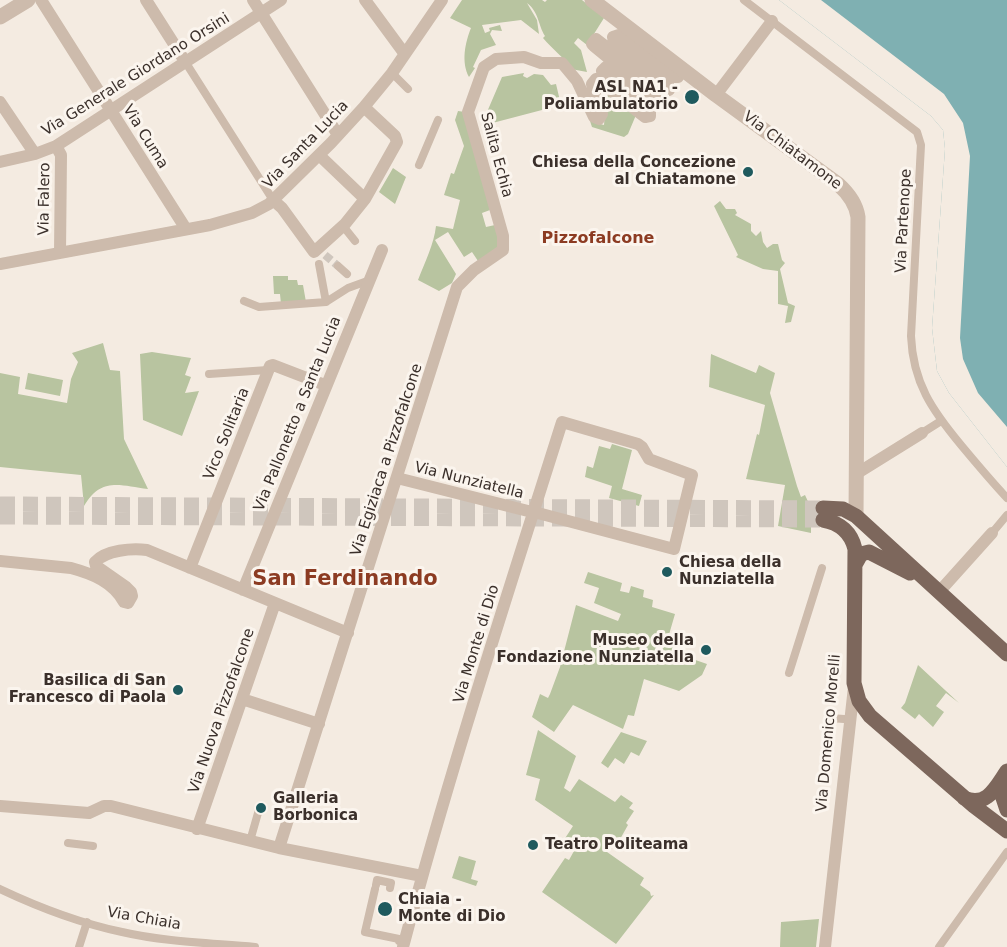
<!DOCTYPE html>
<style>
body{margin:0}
canvas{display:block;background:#f4ebe1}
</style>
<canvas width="1007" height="947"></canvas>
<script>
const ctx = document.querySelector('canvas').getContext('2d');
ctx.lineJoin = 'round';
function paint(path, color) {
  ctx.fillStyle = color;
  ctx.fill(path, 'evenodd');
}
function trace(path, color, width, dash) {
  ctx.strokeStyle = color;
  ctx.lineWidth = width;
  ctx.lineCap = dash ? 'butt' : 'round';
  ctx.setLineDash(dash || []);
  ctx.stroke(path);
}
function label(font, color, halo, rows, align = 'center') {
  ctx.font = font + ' "DejaVu Sans",sans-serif';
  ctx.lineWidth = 6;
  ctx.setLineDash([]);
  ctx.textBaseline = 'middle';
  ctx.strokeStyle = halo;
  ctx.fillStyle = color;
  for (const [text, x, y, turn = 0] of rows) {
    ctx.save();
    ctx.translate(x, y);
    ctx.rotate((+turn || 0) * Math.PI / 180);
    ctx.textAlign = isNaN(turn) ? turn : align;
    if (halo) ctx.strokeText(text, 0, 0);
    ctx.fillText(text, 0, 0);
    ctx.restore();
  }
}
const green = new Path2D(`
 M462,0H542L545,2L547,0H582L604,18L587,45L578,38L574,43L581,50L587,72L571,69C564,57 552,49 543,38L545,36C538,25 539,12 527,3L537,20L539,34L521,20L482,25L485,33L490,31L489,28L500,25L502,31L492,30L490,34L496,45L481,50L473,67L475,68L469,77C461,62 465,43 471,28L450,18Z
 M524,73L523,76L527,78L534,74L543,75L551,85L556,84L561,105L481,126L502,77Z
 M595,84L636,115L628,134L624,137L592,127L590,121L604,125L605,112Z
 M458,111L465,112L490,210L482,213L486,227L495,225L501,248L478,261L472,252L464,257L448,232L435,240L456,274L452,283L439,291L418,280C425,262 434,244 436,226L453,229L460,200L444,195L451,173L454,174L464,146L455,120Z
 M393,168L406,177L395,204L379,192Z
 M720,201L726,209H735L737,213L735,215L751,224V231L756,236L761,231L763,242L767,248L773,244H778L782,260L785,263L780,269L788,303L795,306L791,322L785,323L788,306L778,304V271L763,269L736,257L738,255L714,206Z
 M273,276H288V280H297L298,285H303L306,302L281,304L280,294H274Z
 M103,343L110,370L120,371L124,439L148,489C119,485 101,477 84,506L81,475L0,467V373L20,377L18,394L67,403L71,379L78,362L72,353Z
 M152,352L191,358L185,375L191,377L185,393L199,391L182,436L143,420L140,354Z
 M711,354L756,373L759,365L775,373L770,393L797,486L801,497L805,495L811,508V533L778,526L785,485L746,479L757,434L759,435L765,405L709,387Z
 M28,373L63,380L60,396L25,389Z
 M612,444L632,450L622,489L642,495L639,506L609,498L612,486L585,477L587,466L593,468L599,446L610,449Z
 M588,572L622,583L620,591L629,593L631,586L644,590L643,597L653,600L652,607L675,614L668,638L676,641L681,655L707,664L702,675L679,691L644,679L634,716L628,715L623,729L573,705L554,732L532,717L540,694L548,698L550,694L560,667L576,605L618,621L621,614L594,603L599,588L584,583Z
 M918,665L959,703L946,693L936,706L944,712L933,727L919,714L915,719L901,708L905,703Z
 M538,730L576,756L564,788L570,792L579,779L615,802L621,795L633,803L629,808L634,811L626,823L628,825L619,841L614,839L607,852L644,878L640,885L650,892L651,896L654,895L616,944L542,892L565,858L569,860L574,851L571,849L572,846L569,843L567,846L562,843L573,826L535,800L540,779L526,775Z
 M621,732L647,741L639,756L631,752L624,764L615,758L608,768L601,763Z
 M459,856L476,861L471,879L478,881L476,886L452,878Z
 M819,919L816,947H780L781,922Z`);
const water = new Path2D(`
 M779,0H1007V467L949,393L937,371L932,328L945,149L943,130L931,116Z`);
const pier = new Path2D(`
 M779,0H821L944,94L963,123L970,156L960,338L963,359L978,393L1007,427V467L949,393L937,371L932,328L945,149L943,130L931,116Z`);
const pedestrianTunnel = new Path2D(`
 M325,255L338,266`);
const primaryTunnel = new Path2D(`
 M0,504L823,508
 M0,517L823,520`);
const pedestrian = new Path2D(`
 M744,0L917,132L921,145L911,336C913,383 932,410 961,445C976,463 991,481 1007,498
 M186,63L273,200
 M392,73L408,89
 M419,165L438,120
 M343,226L355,241
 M319,264L326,302
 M338,266L347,274
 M244,301L259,307L326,302L348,288L370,280
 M209,374L268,370
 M922,433L941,421
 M992,533L1007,515
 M789,673L822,568
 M830,718L844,719
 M250,841L260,806
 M68,843L93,846
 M376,885L377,880L391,883L390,888
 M0,889C38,907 80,923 122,932C165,942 211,943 255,947
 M375,889L365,932L399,939V941
 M79,947L87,922
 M939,947L1007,852`);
const minor = new Path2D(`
 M41,0L186,229
 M146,0L186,63
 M253,0L338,135
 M365,0L404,53
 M716,95L772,21
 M0,102L35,154
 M56,146L61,155L60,253
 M319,155L365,199
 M0,162L35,154L56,146L281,0
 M273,200L282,208L314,252L345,224L365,199L397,142L395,136L364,107
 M0,264L210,225L252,213L269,204L331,143L364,107L392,73L442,0
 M856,474L922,433
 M397,478L528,511L534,512L674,549L692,475L649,459L642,447L638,444L562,422C507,596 450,770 403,947
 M0,561L71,568C93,574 113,582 124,602L128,603L132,596L131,592L126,587L96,566L95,562C106,550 132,548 147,550L348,633
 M190,568L270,366L273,365L325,385
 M243,590L382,250
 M939,592L992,533
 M242,699L319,724
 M0,806L89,813L104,806H111L279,848L422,876
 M197,829L275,603
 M279,848L457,287L474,270L503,250V236L468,112L484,67L496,59L524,57L541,63H562L577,81L594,117L599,119L602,114L592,84L596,79L645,117L650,116V111L603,73L602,71L606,67L654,104L660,103V100L594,46L592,44L596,39L663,91L669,90L668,84L614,42L613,37L619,35L673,77H678L682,70
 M825,947L854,687`);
const tertiary = new Path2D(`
 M592,0L716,95L838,184C848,193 856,203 858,217L856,516
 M0,17L28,0`);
const primary = new Path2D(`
 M823,508L843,509L856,516L1007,654
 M823,520C840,523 851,532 855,549L854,683L859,701L870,716L974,806L1007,831
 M856,563L861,554L869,552L910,573
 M1004,777L1002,795L1007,810
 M964,798C987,808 996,787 1007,771`);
const markers = [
 [692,97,8,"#1f5a5e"],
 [748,172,6,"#1f5a5e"],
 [667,572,6,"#1f5a5e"],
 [706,650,6,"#1f5a5e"],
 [178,690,6,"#1f5a5e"],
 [261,808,6,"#1f5a5e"],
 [533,845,6,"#1f5a5e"],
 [385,909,8,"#1f5a5e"]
];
const streetNames = [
 ["Via Generale Giordano Orsini",136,75,-32],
 ["Via Cuma",145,137,58],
 ["Via Santa Lucia",306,145,-46],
 ["Via Chiatamone",792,151,37],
 ["Salita Echia",496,155,75],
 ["Via Falero",45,199,-89],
 ["Via Partenope",904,221,-87],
 ["Via Pallonetto a Santa Lucia",298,414,-68],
 ["Vico Solitaria",227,434,-68],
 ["Via Egiziaca a Pizzofalcone",387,460,-72],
 ["Via Nunziatella",469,481,14],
 ["Via Monte di Dio",477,644,-73],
 ["Via Nuova Pizzofalcone",222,711,-71],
 ["Via Domenico Morelli",829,733,-85],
 ["Via Chiaia",144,919,10]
];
const poiNames = [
 ["ASL NA1 -",678,88],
 ["Poliambulatorio",678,105],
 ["Chiesa della Concezione",736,163],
 ["al Chiatamone",736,180],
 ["Chiesa della",679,563,"left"],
 ["Nunziatella",679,580,"left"],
 ["Museo della",694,641],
 ["Fondazione Nunziatella",694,658],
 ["Basilica di San",166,681],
 ["Francesco di Paola",166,698],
 ["Galleria",273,799,"left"],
 ["Borbonica",273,816,"left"],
 ["Teatro Politeama",545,845,"left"],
 ["Chiaia -",398,900,"left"],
 ["Monte di Dio",398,917,"left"]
];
const neighbourhoodNames = [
 ["Pizzofalcone",598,239]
];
const districtNames = [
 ["San Ferdinando",345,580]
];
paint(green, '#b8c4a0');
paint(water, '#7fb0b2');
paint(pier, '#f4ebe1');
trace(pedestrianTunnel, '#cfc6bd', 8, [8, 4]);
trace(primaryTunnel, '#cfc6bd', 15, [15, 8]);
trace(pedestrian, '#cdbbac', 8);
trace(minor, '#cdbbac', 12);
trace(tertiary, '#cdbbac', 15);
trace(primary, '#7d675c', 15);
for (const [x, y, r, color] of markers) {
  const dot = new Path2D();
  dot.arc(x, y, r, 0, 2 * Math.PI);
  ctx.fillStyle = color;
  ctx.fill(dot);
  trace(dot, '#fbf5ee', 2);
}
label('15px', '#3b302b', '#fbf5ee', streetNames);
label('bold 15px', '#3b302b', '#fbf5ee', poiNames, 'right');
label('bold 16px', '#8c3b22', '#fbf5ee', neighbourhoodNames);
label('bold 21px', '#8c3b22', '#fbf5ee', districtNames);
</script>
